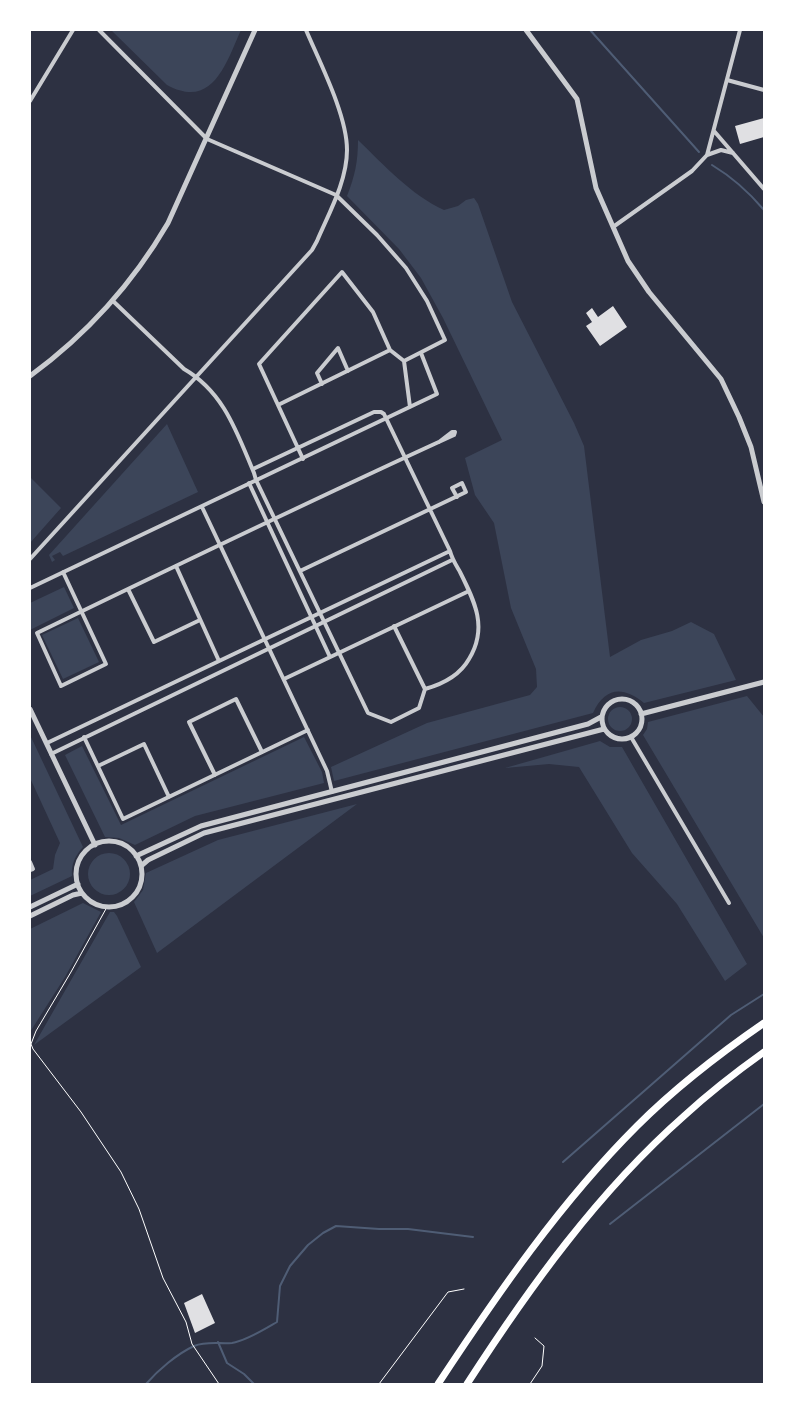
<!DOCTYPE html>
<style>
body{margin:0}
#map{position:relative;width:794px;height:1414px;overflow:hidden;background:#2d3142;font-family:"Alegreya Sans",sans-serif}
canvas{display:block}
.frame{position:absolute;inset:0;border:31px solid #fff;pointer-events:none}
</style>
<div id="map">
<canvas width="794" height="1414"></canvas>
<div class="frame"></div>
</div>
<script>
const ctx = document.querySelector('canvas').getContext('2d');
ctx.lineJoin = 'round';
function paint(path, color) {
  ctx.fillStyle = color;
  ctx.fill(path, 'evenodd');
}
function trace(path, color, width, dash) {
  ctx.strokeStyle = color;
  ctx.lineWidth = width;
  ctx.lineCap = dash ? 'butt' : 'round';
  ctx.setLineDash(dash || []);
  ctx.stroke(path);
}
const green = new Path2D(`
 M111,30H241C226,63 213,110 167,85Z
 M358,140C384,165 411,195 444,210L458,206L466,200L474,198L478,204L512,302L574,423L584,446L610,657L641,640L672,631L691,622L714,634L736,680L644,703C623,686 605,687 593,713L334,781L331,767L427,723L530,695L537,687L536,669L511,608L494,523L475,495L465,458L502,440L443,318L421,278L399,249L347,196C355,176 358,161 358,140Z
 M167,424L198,492L63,556L60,552L52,556L55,560L52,562L49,555Z
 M30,477L61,508L30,543Z
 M64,587L74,608L30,630V603Z
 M78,618L99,662L63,679L42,635Z
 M747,696L764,717V938L643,735L647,729L648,722Z
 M608 719a12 12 0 1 1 24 0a12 12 0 1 1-24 0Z
 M30,735L83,847C75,856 71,864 72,876L30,896V880L53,869L55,855L60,843L30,778Z
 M304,737L322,772L324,783L195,816L135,845L119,838L105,837L65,755L82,746L121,825Z
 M600,741L610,747H622L747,964L725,981L677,904L632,853L579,767L549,764L505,768Z
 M357,804L157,953L134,902L143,890L146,873L218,840Z
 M88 874a21 21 0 1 1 42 0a21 21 0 1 1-42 0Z
 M83,903L101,912L65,977L30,1032V929Z
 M110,912H114L117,916L141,967L34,1045Z`);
const stream = new Path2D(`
 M590,30L699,152
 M712,165C732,177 748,191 764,210
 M563,1162L731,1015L764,994
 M610,1224L764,1104
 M218,1342L227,1363L244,1374L254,1384
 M146,1384C158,1370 177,1354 194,1346C207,1341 219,1344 232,1343C246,1341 265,1329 277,1322L280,1286L290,1266L308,1245L323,1233L336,1226L379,1229H408L473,1237`);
const building = new Path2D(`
 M764,118V137L740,144L735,126Z
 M613,306L627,327L600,346L586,326L592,322L586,313L592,308L598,317Z
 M202,1294L215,1323L195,1333L184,1303Z`);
const path = new Path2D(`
 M107,907L71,972L36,1031L31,1044L33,1049L81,1112L121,1172L139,1209L163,1278L186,1322L192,1344L219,1384
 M379,1384L448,1292L464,1289
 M530,1384L542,1366L544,1346L535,1338`);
const minor = new Path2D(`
 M99,30L207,139L336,195L377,235L406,268L427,301L445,340L404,361L410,407
 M727,80L764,90
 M30,101L73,30
 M714,131L764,189
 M707,155L721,150L733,153
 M613,227L692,171L707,155L740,30
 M113,301L184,369C224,392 237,433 254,473L256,480L368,713L391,722L419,708L425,689
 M322,384L317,373L338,348L348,371
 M278,405L390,350
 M303,459L259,364L342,272L373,312L390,350L404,361
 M253,469L374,412H381L384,414L450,551C452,559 456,565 460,572C475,602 488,628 469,659C460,675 443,684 425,689
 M249,483L330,657
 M202,507L327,771L332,792
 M30,559L312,250L317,241C329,213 347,181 347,150C347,115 320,63 306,30
 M176,566L219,661
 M300,571L466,492L462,483L452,488L457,497
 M63,572L106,664L61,686L37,633C175,566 314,499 454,435L455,432H452L439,442
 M30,588L437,394L421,353
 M128,589L154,642L200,620
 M394,626L425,689
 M284,679L469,591
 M84,737L123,819L308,730
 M631,737L729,903
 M47,743L450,551
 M51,754L452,560
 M98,766L144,744L169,797
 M215,775L189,722L236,699L262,752
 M30,862L33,869L30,870`);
const tertiary = new Path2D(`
 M526,30L577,99L596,188L628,261L649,292L721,379L739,417L751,447L764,502
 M30,376C86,335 133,283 168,223L255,30
 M602 719a20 20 0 1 1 40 0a20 20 0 1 1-40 0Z
 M30,709L95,845
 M641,714L764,682
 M76 874a33 33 0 1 1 66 0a33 33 0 1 1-66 0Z
 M136,856L201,826L588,724L601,717
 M141,866L148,860L204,833L604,729
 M30,907L78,884
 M30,916L73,895L82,893`);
const motorway = new Path2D(`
 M438,1384C498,1293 560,1203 637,1126C676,1087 719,1054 764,1023
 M467,1384C529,1288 598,1192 684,1116C709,1093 736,1072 764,1052`);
paint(green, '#3c4559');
trace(stream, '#4f5d75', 2);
paint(building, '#e0e0e3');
trace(path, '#fff', 1);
trace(minor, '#caccd0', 4);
trace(tertiary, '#caccd0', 5);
trace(motorway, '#fff', 7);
</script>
